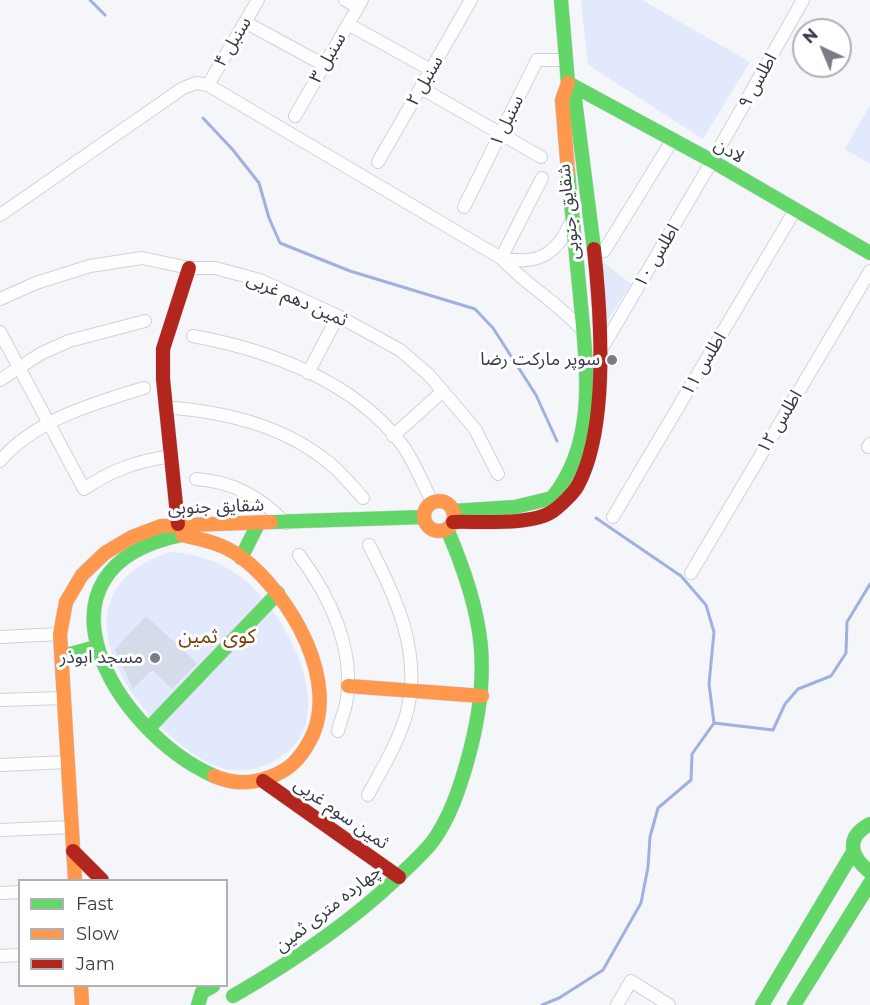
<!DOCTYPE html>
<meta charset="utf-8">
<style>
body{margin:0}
#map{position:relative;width:870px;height:1005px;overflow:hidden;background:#f5f6fa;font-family:Montserrat,sans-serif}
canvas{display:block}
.legend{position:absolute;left:18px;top:879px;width:210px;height:108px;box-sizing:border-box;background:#fff;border:2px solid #afb1b6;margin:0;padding:8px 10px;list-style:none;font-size:18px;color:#373c49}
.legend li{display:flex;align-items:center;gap:12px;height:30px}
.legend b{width:30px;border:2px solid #afb1b6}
.north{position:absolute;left:792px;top:18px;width:60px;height:60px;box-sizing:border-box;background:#fff;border:2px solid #afb1b6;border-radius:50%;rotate:316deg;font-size:16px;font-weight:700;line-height:24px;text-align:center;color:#373c49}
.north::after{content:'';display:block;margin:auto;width:21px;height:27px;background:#7a7d87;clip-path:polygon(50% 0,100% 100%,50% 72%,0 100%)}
</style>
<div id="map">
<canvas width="870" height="1005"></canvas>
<ul class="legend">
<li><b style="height:8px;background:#63d668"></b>Fast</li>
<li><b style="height:8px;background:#ff974d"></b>Slow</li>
<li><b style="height:8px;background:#b3261e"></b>Jam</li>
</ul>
<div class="north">N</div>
</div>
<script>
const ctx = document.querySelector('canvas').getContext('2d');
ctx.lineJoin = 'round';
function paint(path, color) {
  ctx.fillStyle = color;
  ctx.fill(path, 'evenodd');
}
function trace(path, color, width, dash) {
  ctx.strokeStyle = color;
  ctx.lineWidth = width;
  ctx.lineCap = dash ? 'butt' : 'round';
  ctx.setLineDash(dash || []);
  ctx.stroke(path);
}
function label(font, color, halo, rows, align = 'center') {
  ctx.font = font + ' Montserrat,"Noto Sans Arabic",sans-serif';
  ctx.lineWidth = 6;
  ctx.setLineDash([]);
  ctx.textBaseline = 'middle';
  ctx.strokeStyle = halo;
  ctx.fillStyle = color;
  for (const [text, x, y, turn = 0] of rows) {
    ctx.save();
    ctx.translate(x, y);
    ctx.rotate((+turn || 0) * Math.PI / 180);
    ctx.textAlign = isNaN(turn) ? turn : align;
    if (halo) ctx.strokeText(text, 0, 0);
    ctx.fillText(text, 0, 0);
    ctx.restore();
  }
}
const green = new Path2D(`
 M581,0H642L750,62L703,139L588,65Z
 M870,105V164L845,149Z
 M599,259L631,284L605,324Z
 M170,552C199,554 222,562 245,580C286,614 343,717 281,757C264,768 245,773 225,769C207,765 188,751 174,739C111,686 63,587 170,552Z`);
const stream = new Path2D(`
 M90,0L105,15
 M203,118L233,150L259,183L269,218L280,243L350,271L475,309L493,328L536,395L557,441
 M596,518L681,576L706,605L714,632L709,684L714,723
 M542,1005L559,998L603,970L641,903L648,867L650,837L658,808L691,780L692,754L714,723L773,730L785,704L798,689L831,676L846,653L847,622L870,584`);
const building = new Path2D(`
 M146,616L197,663L172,689L152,670L133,689L115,649Z`);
const street = new Path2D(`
 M345,0L358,7
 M245,22L324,65
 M348,24L431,70
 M208,85L258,0
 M421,88L541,157
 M295,116L362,0
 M378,162L471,0
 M464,207L537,60H566
 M0,215L183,88L196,83L208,85L501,258C527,286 559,303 584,332
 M604,251L673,139
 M501,258C538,266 558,254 572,219
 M501,258L542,178
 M0,299L36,283L90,266L142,258L189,268H215L260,280L338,316L400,350L429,375L475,429L498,474
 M0,332L84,489C111,470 138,461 171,456
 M193,336C269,350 355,381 403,446C415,463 423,485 433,503
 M601,350L712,161L803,0
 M308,373L338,316
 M0,380L42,353L69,341L145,321
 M165,407C224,412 281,424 328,462C341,472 352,486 363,498
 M393,436L443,391
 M868,447L870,444
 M0,461C35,420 94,403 144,388
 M196,479C233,482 260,496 285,523
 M613,517L795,210
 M299,555C330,596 356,651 346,704C344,713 340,722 338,731
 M691,573L870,271
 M0,637L60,634
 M0,700L64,698
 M0,765L68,762
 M368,795C382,769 399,741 407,712C422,652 396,597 369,545
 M0,830L72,827
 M0,893L20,892
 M0,956L20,955
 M617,1005L631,981L669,1005`);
const fast = new Path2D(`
 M561,0L568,83L575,100L594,249
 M568,83L712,161L870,253
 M453,511L515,507L552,498C599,440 586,363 580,295C576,254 572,213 568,172
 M271,522L424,517
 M182,535C19,568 113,731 214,776
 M241,558L258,524
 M62,662L70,654L96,647
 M148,729L278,593
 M870,824C844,838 851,857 870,872
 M233,996C292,962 349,924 398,877C410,865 423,854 433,841C450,817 459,790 467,762C493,671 484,615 447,529
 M198,1005L202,992L213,986
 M762,1005L853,852
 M794,1005L870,883`);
const slow = new Path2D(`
 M568,83L562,100L568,172
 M424 516a15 15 0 1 1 30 0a15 15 0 1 1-30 0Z
 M182,535C204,540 222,543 241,557C290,594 344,685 308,744C299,759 291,768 275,775C255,784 235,785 214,776
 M348,686L482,696
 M75,880L60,634L66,602L82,575L105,553L132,537L161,526L271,522
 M81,986L82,1005`);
const jam = new Path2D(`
 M453,522C478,521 532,526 553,511C560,506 574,493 578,485C609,427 601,314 594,249
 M178,524L163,379V349L189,268
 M263,781L399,877
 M73,851L102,880`);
const markers = [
 [612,360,6,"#7a7d87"],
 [155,658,6,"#7a7d87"]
];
const streetNames = [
 ["سنبل ۴",233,42,-59],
 ["سنبل ۳",328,58,-60],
 ["سنبل ۲",425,81,-60],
 ["اطلس ۹",758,81,-61],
 ["سنبل ۱",507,121,-64],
 ["لادن",729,151,30],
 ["شقایق جنوبی",569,212,-96],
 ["اطلس ۱۰",657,256,-59],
 ["ثمین دهم غربی",297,300,24],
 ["اطلس ۱۱",704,364,-59],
 ["اطلس ۱۲",780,422,-59],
 ["شقایق جنوبی",216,507,-2],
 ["ثمین سوم غربی",341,814,35],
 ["چهارده متری ثمین",328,909,-38]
];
const poiNames = [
 ["سوپر مارکت رضا",600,360],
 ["مسجد ابوذر",143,658]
];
const neighbourhoodNames = [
 ["کوی ثمین",217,637]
];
paint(green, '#e2e9fc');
trace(stream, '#a0b1df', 3);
paint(building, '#d6dbea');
trace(street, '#d0d2db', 14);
trace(fast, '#d0d2db', 15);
trace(slow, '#d0d2db', 15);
trace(jam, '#d0d2db', 15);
trace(street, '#fefefe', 12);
trace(fast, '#63d668', 14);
trace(slow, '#ff974d', 14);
trace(jam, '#b3261e', 14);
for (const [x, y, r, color] of markers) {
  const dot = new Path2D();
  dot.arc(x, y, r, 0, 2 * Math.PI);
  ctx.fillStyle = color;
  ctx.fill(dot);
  trace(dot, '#fff', 2);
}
label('18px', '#373c49', '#fff', streetNames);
label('18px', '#373c49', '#fff', poiNames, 'right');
label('20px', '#794107', '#fff', neighbourhoodNames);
</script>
